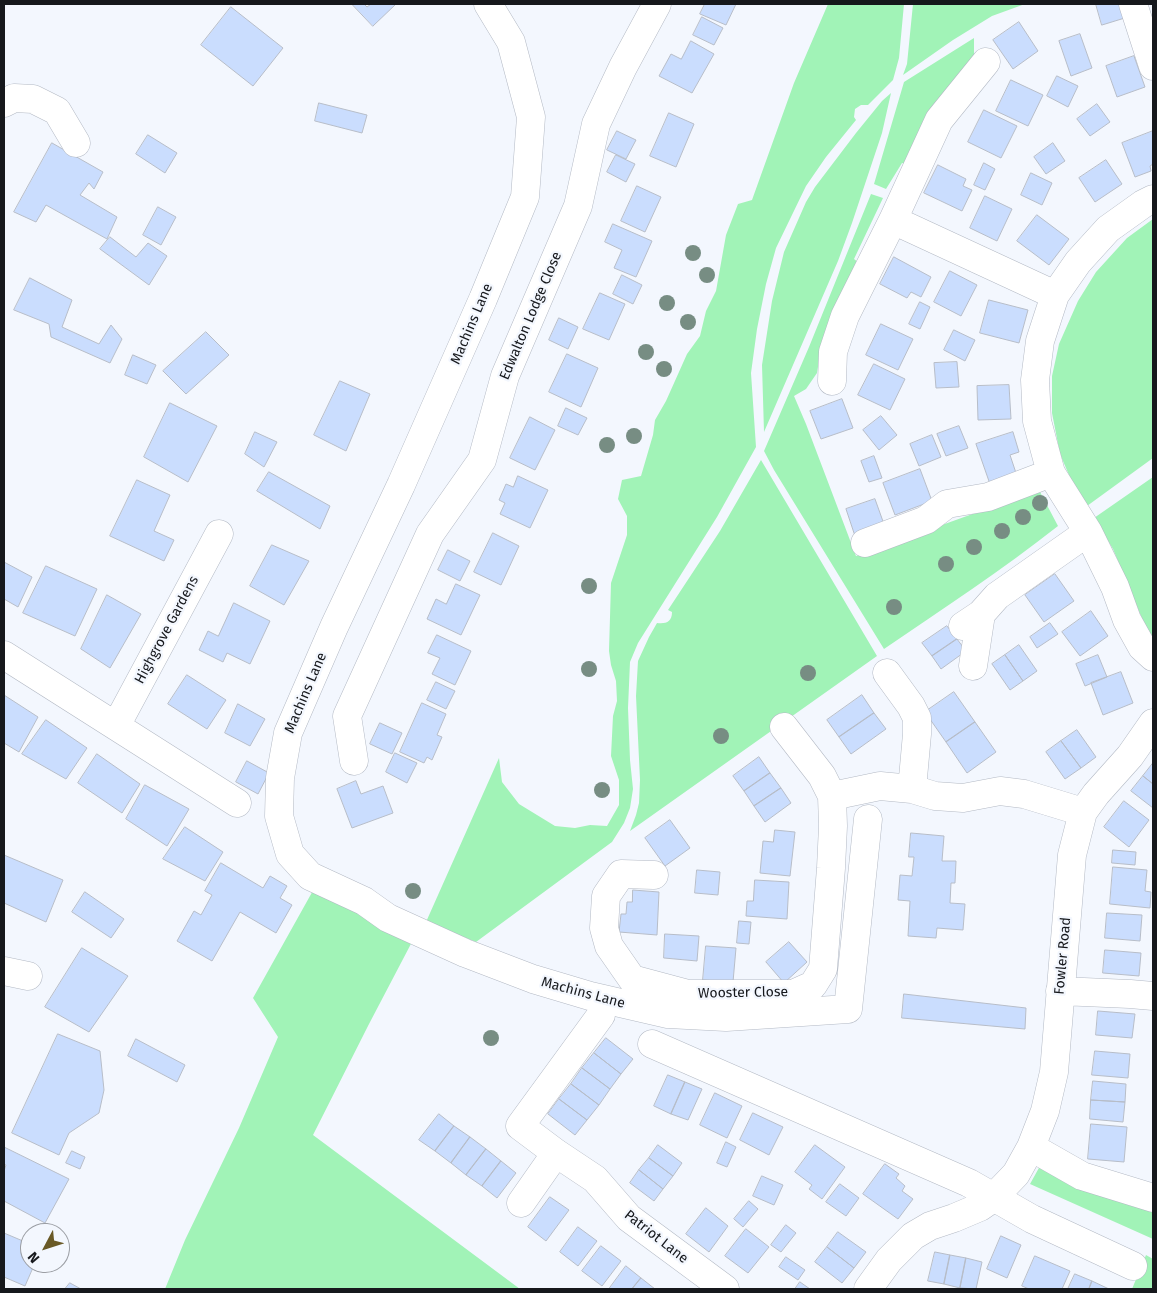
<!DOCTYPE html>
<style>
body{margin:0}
#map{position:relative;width:1157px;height:1293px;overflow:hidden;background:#f3f7fe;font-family:"Fira Sans",sans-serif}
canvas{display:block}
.frame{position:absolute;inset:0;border:5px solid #16181c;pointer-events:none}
.north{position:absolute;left:20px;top:1223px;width:50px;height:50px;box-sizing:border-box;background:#f3f7fe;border:1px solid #9b9ea4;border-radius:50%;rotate:230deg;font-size:14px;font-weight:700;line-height:20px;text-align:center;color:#16181c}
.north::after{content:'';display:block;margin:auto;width:18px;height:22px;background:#695926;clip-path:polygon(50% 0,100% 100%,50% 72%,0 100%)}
</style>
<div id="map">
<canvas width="1157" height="1293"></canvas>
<div class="frame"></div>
<div class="north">N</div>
</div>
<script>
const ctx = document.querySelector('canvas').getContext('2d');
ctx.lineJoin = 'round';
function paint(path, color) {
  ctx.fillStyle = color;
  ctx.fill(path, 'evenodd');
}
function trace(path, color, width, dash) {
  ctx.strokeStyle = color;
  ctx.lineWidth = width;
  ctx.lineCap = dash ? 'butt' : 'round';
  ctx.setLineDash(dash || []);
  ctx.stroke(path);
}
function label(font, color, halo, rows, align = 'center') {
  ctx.font = font + ' "Fira Sans",sans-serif';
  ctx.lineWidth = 4.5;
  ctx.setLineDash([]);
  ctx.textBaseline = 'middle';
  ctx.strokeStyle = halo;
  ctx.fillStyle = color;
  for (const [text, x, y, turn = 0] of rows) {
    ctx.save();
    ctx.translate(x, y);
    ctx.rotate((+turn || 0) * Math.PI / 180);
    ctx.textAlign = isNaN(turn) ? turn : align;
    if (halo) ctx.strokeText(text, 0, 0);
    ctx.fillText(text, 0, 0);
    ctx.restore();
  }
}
const green = new Path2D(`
 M828,4H904L899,58L893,80L868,105H861L855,109L854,117L856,120L826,157L806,186L776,248L766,284L757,329L751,373L756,447L717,517L638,643L630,662L628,708L630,760L633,789L630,808L624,823L612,842L476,942L426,922L499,758L502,782L519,804L555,826L575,828L590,825L607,826L619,805V780L611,756L613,716L617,701L616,681L611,665L609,651L611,583L627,535V516L618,499L622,480L641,476L653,435L655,420L666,401L687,354L700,336L706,311L716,291L726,235L738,204L752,200L794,83Z
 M913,4H997L1002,5L1025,4L992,16L953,40L903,75L907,64Z
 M974,38V61L907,165L902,163L886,189L874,184L904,82Z
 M891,93L882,133L852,223L838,261L764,432L762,365L772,301L784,252L806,202L815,187L856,133L882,101Z
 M871,194L883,198L854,259L859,263L833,315L822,342L817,373L806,389L794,396L806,424L856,556L1039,490L1058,526C1002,570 943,609 884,649L774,470L764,451L809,347Z
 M1153,219V458L1087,506L1075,489L1060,454L1052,413V376L1059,344L1078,301L1096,272L1127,238Z
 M761,460L877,656L630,831L636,815L639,803L640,780L636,696L638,661L649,637L657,623C666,624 672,622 672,612L668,610L720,531Z
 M1153,477V637L1146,628L1113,549L1094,518Z
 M315,887L413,940L369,1024L313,1135L520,1289H165L185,1240L239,1128L278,1037L253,998Z
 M1040,1166L1153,1207V1239L1030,1184Z
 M1146,1255L1153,1259V1286L1152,1289H1132Z`);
const building = new Path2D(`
 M352,4H364L367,7L371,4H396L373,26Z
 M705,4H736L726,25L700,14Z
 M1096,4H1124L1128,17L1102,25Z
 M231,7L283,48L253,86L201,45Z
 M702,17L723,28L714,45L693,35Z
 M1019,22L1038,51L1013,69L993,40Z
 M1080,34L1092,68L1071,76L1059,41Z
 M691,41L714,54L692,93L659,76L671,54L681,59Z
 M1134,56L1145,87L1117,97L1106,66Z
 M1057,76L1078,86L1068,107L1047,96Z
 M1011,80L1043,95L1028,126L996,111Z
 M319,103L367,115L362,133L315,121Z
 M1097,104L1110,122L1090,136L1077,119Z
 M984,110L1017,126L1001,158L968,142Z
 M669,113L694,124L676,167L650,156Z
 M617,131L636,140L626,159L607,150Z
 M1153,131V164L1150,166L1151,171L1135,177L1122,143Z
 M148,135L177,153L165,173L136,154Z
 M52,143L103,172L94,189L89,183L80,195L117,217L107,239L46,205L36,222L14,212Z
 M1053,143L1065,161L1046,174L1034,157Z
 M616,155L635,164L626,182L607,172Z
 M1106,160L1122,184L1095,202L1079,178Z
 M984,163L995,169L985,190L974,185Z
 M938,165L966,179L963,186L972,190L962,211L924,193Z
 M1031,173L1052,183L1042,205L1021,195Z
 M637,186L661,197L645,232L621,221Z
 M985,196L1012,209L997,241L970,228Z
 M158,207L176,217L161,245L143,235Z
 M1037,215L1069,239L1049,265L1017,241Z
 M613,224L652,241L636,277L614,268L622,250L605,242Z
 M110,237L136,257L148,243L167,256L149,285L100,249Z
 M894,257L931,277L921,297L911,292L907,298L880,284Z
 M950,271L977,285L961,316L934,302Z
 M622,275L642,285L633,304L613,294Z
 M30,278L72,300L62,327L99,344L111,325L122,339L110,363L51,337L49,324L14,310Z
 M600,293L625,304L609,340L583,329Z
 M989,300L1028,310L1019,343L980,333Z
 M920,302L930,307L920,329L909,324Z
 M559,318L578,327L568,349L549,340Z
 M881,324L913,339L898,370L866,355Z
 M954,330L975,340L965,361L944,350Z
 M206,332L229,355L186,394L163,371Z
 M567,354L598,368L581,407L549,392Z
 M133,355L156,365L147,384L125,375Z
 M957,362L959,387L936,388L934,363Z
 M874,364L905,379L890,410L858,395Z
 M340,381L370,394L346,451L314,435Z
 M1009,385L1011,419L978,420L977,386Z
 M842,399L853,428L821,439L810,411Z
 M170,403L217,426L188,482L144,457Z
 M566,408L587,418L578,435L558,426Z
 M881,416L897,435L879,450L863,430Z
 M530,417L555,430L535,470L510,458Z
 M959,426L968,448L946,456L937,434Z
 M255,432L277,442L264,467L245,454Z
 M1013,432L1019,452L1010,455L1018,479L991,487L976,444Z
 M932,435L941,457L919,466L910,444Z
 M874,456L882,478L869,482L861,461Z
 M920,469L932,501L895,515L883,483Z
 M269,472L330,506L320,529L257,491Z
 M518,476L548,490L530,528L500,514L505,503L499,500L506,484L513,487Z
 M137,480L170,495L154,531L174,540L164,561L110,536Z
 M875,499L885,527L855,536L846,509Z
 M493,533L519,546L501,585L474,572Z
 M272,545L309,561L284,605L250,586Z
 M448,550L470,561L460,581L438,570Z
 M4,562L32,577L18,607L4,599Z
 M46,566L97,589L75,636L23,613Z
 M1055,574L1074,601L1044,622L1025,595Z
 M456,584L480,595L461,635L427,619L436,599L446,604Z
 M107,595L141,614L110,668L81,649Z
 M234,603L270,621L250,664L227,653L223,662L199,650L208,631L218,636Z
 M1091,611L1108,636L1080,656L1062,632Z
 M1050,623L1058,634L1037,648L1030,637Z
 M947,626L957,639L932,656L922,643Z
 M437,635L471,651L455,685L432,674L440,658L428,653Z
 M957,639L966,651L941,669L932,656Z
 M1019,645L1037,671L1023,681L1005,655Z
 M1005,655L1023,681L1010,690L992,664Z
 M1098,655L1107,677L1085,686L1076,664Z
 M1121,672L1133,703L1103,715L1091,683Z
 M187,675L226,700L207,729L168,704Z
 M436,682L455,691L446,709L427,700Z
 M954,692L975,722L946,742L925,712Z
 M4,695L38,717L19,752L4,743Z
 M862,695L874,713L839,737L827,720Z
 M422,703L446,714L437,735L442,737L432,760L427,757L424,763L400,752Z
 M238,704L265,719L250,746L225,733Z
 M874,713L886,729L851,754L839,737Z
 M46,720L87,748L66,779L22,754Z
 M975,722L996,752L967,773L946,742Z
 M380,723L402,733L392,754L370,744Z
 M1077,730L1096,757L1081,768L1061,741Z
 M1061,741L1081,768L1065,779L1046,752Z
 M395,753L417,763L407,783L386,772Z
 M97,754L140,784L122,813L78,783Z
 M759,757L770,773L744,791L733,776Z
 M247,761L269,773L258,794L236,782Z
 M1153,763V784L1143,776Z
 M770,773L781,788L754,806L744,791Z
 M1143,776L1153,784V808L1131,791Z
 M356,781L361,794L383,786L393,813L352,828L337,789Z
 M145,785L189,809L167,846L126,819Z
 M781,788L791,803L765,822L754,806Z
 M1124,801L1149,820L1129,847L1104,827Z
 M670,820L690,848L665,866L645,838Z
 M185,827L223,852L205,881L163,859Z
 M775,830L795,832L790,876L760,873L763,841L773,842Z
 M911,833L944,836L942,861H956L955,883H951L950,903L965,904L963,930L937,928L936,938L908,936L910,901L898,900L900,875L912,876L914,857H909Z
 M1113,850L1136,852L1135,865L1112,863Z
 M4,855L63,880L46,922L4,903Z
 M221,863L263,888L270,876L287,886L280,898L292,905L276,933L240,912L212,961L177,941L194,911L201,915L212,895L205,891Z
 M1113,867L1147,870L1145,891L1151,892L1150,908L1110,904Z
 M697,870L720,872L718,895L695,893Z
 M755,880L789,882L787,919L746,916L747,901H753Z
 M633,890L659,892L657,935L619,932L621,914H626L627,902H632Z
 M85,892L124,919L111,938L72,912Z
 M1107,913L1142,915L1140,941L1105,938Z
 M739,921L751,922L749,944L737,943Z
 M665,934L699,936L697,961L664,958Z
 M789,942L807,962L784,983L766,962Z
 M706,946L736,948L733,982L703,980Z
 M82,948L128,976L89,1032L45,1007Z
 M1105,950L1141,953L1139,976L1103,973Z
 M904,994L1026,1008L1025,1029L902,1018Z
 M1098,1011L1135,1014L1132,1038L1096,1035Z
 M58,1034L100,1051L104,1090L99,1113L69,1133L59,1155L12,1133Z
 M606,1038L633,1059L621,1074L594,1053Z
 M136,1039L185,1065L177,1082L128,1056Z
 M1095,1051L1130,1054L1128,1078L1092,1075Z
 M594,1053L621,1074L610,1089L582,1068Z
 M582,1068L610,1089L599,1105L571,1084Z
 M668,1075L685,1082L671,1114L654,1106Z
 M1093,1081L1126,1084L1125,1102L1091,1100Z
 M685,1082L702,1089L688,1120L671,1114Z
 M571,1084L599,1105L587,1120L559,1099Z
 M715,1093L742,1106L727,1138L700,1125Z
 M559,1099L587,1120L575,1135L548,1114Z
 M1091,1100L1125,1102L1123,1122L1090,1119Z
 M753,1113L783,1127L769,1155L740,1140Z
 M439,1114L454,1126L435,1151L419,1140Z
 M1091,1124L1127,1127L1124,1162L1088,1159Z
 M454,1126L470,1137L451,1163L435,1151Z
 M470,1137L486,1149L466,1175L451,1163Z
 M726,1142L736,1147L727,1167L717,1163Z
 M658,1145L682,1163L673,1176L649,1158Z
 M815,1145L845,1167L822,1199L809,1189L812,1185L795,1172Z
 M4,1147L69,1179L45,1223L4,1201V1171L6,1165L4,1164Z
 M486,1149L501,1161L482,1186L466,1175Z
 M72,1151L85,1157L80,1169L66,1163Z
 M649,1158L673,1176L663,1189L639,1170Z
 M501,1161L516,1173L497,1198L482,1186Z
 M885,1164L899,1174L896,1178L905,1186L902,1191L913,1199L898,1219L863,1194Z
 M639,1170L663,1189L654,1201L630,1183Z
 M762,1176L783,1185L774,1205L753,1196Z
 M840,1184L859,1198L846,1216L826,1202Z
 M550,1197L569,1210L546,1241L528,1227Z
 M749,1201L758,1209L743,1227L734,1219Z
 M706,1208L728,1226L709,1252L686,1234Z
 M786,1225L796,1233L781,1252L771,1245Z
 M578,1227L597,1241L578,1266L560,1252Z
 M746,1229L769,1247L748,1273L725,1256Z
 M838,1232L866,1252L854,1268L827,1247Z
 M4,1233L30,1244V1263H35L25,1286L4,1277Z
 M1001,1236L1021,1245L1007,1278L987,1269Z
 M601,1246L621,1261L602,1286L582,1271Z
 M827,1247L854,1268L842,1283L815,1262Z
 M935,1252L950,1255L944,1284L928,1281Z
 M950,1255L966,1258L960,1288L944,1284Z
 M1035,1256L1070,1271L1062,1289H1029L1022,1286Z
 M786,1257L805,1270L798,1280L779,1267Z
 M966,1258L982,1262L976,1289L960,1288Z
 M626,1266L641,1278L632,1289H609Z
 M1075,1274L1092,1281L1089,1289H1068Z
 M641,1278L655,1289H632Z
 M1092,1281L1109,1289H1089Z
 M800,1282L810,1289H795Z
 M70,1283L81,1289H65Z`);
const minor = new Path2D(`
 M488,4L511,42L531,117L525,197L483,299L401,485L334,627L288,733L280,778L279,816L290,854L310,876L364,901L388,918L465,953L533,979L590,996L668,1014L726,1017L848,1009L868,819
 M1133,4L1153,66
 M4,103L14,98L33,99L57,111L76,143
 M1153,199L1143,204L1108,229L1078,262L1055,295L1040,341L1035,380L1037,421L1051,473L1088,532L1115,587L1127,620L1142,647L1153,657
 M893,220L1055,295
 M832,381L833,352L845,316L893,220L939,120L986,62
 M865,543L926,520L947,504L988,497L1051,473
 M963,626L981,614L997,596L1088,532
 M4,655L237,803
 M973,666L981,614
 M887,673L911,706L917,718V734L912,789
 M116,726L219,534
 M784,727L822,776L832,796
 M354,761L347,716L430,534L482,460L505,376L578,206L596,124L623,67L657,4
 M654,875L621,874L606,896L604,928L609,946L632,979L688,994H793L813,985L823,969L831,868L833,826L832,796L880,786L912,789L935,796L963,798L1000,791L1024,794L1083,812
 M4,971L28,976
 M1060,991L1130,994L1153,996
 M601,1015L520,1126L556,1153L595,1179L629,1218L725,1289
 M652,1044L969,1183L1032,1219L1133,1266
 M1031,1147L1082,1176L1153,1198
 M521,1203L556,1153
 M868,1289L889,1260L913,1236L930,1226L954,1218L980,1207L993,1198L1016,1174L1031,1147L1045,1111L1054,1072L1072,855L1083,812L1096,794L1130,756L1153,723`);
const trees = [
 [693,253],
 [707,275],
 [667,303],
 [688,322],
 [646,352],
 [664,369],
 [634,436],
 [607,445],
 [1040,503],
 [1023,517],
 [1002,531],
 [974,547],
 [946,564],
 [589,586],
 [894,607],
 [589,669],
 [808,673],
 [721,736],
 [602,790],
 [413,891],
 [491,1038]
];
const streetNames = [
 ["Edwalton Lodge Close",531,316,-67],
 ["Machins Lane",472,324,-67],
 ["Highgrove Gardens",167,630,-62],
 ["Machins Lane",306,693,-67],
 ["Fowler Road",1063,956,-85],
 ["Machins Lane",583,993,15],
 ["Wooster Close",743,993,-1],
 ["Patriot Lane",656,1237,38]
];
paint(green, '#a1f3b7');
paint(building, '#caddfe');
trace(building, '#b7bdc8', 1);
trace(minor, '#b3b9c4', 29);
trace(minor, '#fff', 28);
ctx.fillStyle = '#778d83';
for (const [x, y] of trees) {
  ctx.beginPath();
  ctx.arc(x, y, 8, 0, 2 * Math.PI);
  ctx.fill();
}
label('14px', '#16181c', '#f3f7fe', streetNames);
</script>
